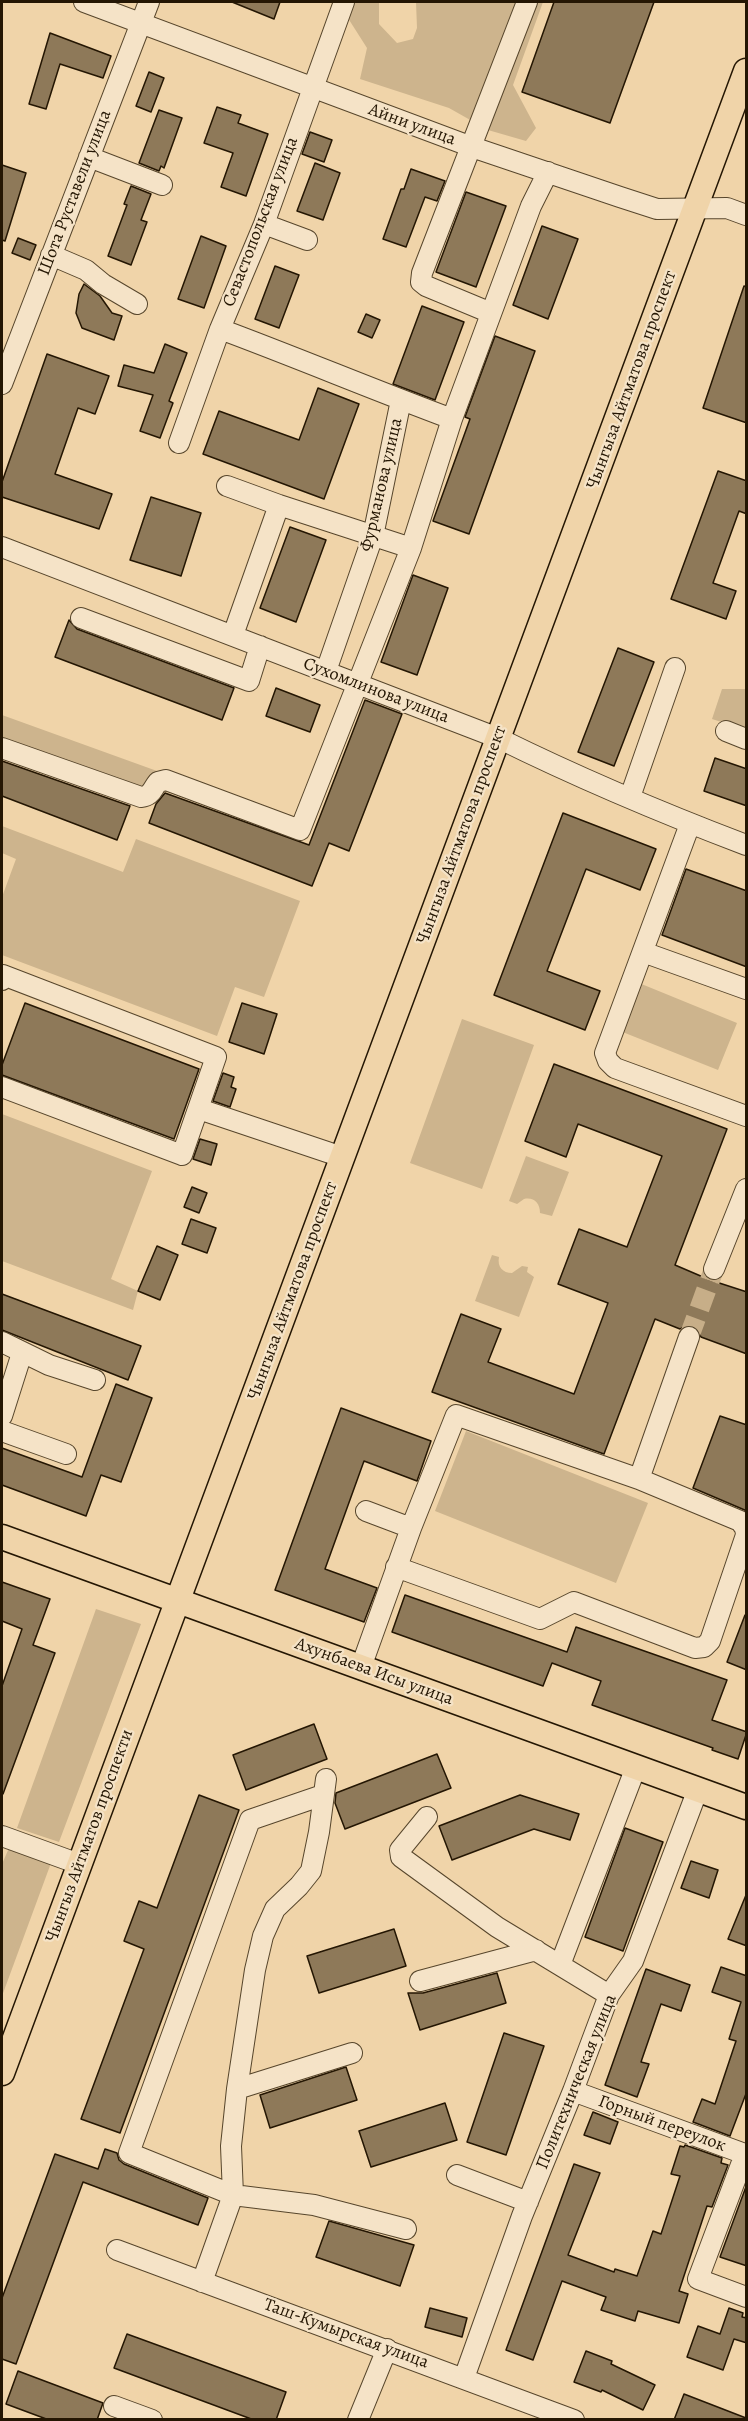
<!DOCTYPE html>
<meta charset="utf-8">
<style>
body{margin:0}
#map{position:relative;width:748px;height:2421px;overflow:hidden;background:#f0d4a9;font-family:Alegreya,serif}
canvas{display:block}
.frame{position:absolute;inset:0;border:3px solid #241603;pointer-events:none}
</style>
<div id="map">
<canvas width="748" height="2421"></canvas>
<div class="frame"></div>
</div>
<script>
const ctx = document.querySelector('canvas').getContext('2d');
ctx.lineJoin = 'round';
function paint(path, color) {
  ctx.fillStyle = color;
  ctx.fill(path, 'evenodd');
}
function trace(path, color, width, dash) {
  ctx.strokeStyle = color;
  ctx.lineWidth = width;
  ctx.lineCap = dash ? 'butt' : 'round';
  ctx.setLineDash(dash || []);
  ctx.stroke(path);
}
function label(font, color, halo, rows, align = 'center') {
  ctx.font = font + ' Alegreya,serif';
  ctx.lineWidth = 4.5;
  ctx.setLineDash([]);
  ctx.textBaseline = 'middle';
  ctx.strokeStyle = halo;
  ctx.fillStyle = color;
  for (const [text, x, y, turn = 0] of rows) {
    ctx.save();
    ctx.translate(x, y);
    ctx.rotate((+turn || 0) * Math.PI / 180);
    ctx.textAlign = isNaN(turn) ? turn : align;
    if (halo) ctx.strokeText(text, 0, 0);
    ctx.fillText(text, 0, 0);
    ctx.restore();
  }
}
const green = new Path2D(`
 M356,2H379V24L397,43L413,39L417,28L416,2H543L513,85L536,128L526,141L488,130L449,108L360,79L367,48L346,15Z
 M722,689H746V730L712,719Z
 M2,715L157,771L149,792L2,744Z
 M2,826L123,872L136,839L300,901L264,997L235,987L217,1036L2,955V897L16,859L2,853Z
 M639,983L737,1023L718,1070L620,1031Z
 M462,1019L534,1045L482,1189L410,1163Z
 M2,1114L152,1171L111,1279L138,1291L133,1310L2,1261Z
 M526,1156L569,1172L552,1216L540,1213C540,1203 534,1197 524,1199L517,1204L509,1201Z
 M492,1255L499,1257C497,1267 503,1273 512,1273L522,1266L528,1267L527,1272L534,1277L519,1317L475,1301Z
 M466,1431L648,1503L616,1583L435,1511Z
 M96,1609L141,1624L59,1842L17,1828Z
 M9,1848L51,1863L2,1996V1864Z`);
const building = new Path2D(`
 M232,2H280L274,19Z
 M554,2H654L610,123L522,92Z
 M50,33L111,56L103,78L60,64L46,109L29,104Z
 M149,72L164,78L151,112L136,106Z
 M217,107L241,115L238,123L268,134L246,196L221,187L233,153L204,143Z
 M159,110L182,118L164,168L161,166L159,171L139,163Z
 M310,132L332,140L324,162L302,154Z
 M315,163L340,173L323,220L297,211Z
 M2,165L26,173L5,241L2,240Z
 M411,169L445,181L437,201L425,197L406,247L383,239L401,189H404Z
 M131,186L151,194L141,220L147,222L131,265L108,256L127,205L124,204Z
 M466,192L506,206L476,287L436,272Z
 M542,226L578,239L548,319L513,305Z
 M201,236L226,246L204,308L178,299Z
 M18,238L36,245L30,260L12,253Z
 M275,266L299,275L279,328L255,319Z
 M84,284L100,296L112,313L122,316L114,340L82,328L76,313L79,294Z
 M744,286L747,287V423L703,408Z
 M422,306L464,322L435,400L393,384Z
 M366,314L380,320L372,338L358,332Z
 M495,336L535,351L469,534L433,521L470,419L465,417Z
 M165,344L187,353L169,401L173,403L160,438L140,431L153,395L118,386L124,365L154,373Z
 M47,354L109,376L95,414L78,408L55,474L112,494L99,529L2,497V482Z
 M318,388L359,404L324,499L203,454L219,411L299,440Z
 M718,471L747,481V514L739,511L713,583L736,591L726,619L671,599Z
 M151,497L201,513L181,576L130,560Z
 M290,527L326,540L296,622L260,608Z
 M413,575L448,588L417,675L381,662Z
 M69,620L77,629L234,688L222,720L55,657Z
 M618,648L654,662L614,766L578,752Z
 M276,688L320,705L310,732L266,716Z
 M365,700L402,714L349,851L329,843L312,886L149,823L156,804L165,793L309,845Z
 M715,758L747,769V806L704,791Z
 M2,761L130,806L117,840L2,796Z
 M563,813L656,849L640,890L586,869L547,971L600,991L585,1030L494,995Z
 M686,869L747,891V967L662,935Z
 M25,1003L199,1069L174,1139L2,1075V1065Z
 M242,1003L277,1014L264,1054L229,1042Z
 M554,1064L727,1129L675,1265L710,1280L747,1292V1354L701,1337L698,1330L694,1326L686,1325L680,1329L655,1319L604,1454L432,1392L461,1314L501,1329L488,1362L574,1394L608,1303L558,1284L579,1229L627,1247L662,1156L578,1124L566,1157L525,1141Z
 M223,1073L234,1077L231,1087L236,1089L230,1107L213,1101Z
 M200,1139L217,1144L211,1165L193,1159Z
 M192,1187L207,1193L199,1213L184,1207Z
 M191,1219L216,1228L207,1253L182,1244Z
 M157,1246L178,1255L160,1300L138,1291Z
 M2,1294L141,1346L128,1380L2,1330Z
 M116,1384L152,1398L121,1482L101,1475L86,1516L2,1485V1448L82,1477Z
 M341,1408L431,1441L417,1481L364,1461L325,1569L377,1588L364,1622L275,1590Z
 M720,1416L747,1425V1511L693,1488Z
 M2,1582L50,1599L33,1645L55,1653L3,1794H2V1686L22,1629L2,1621Z
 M405,1595L567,1652L576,1627L727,1680L712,1720L747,1732L738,1759L712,1750L713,1748L592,1705L601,1681L552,1663L543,1686L392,1632Z
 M745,1615H747V1670L727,1662Z
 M314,1724L327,1759L246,1790L233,1755Z
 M437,1754L451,1788L345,1829L335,1803L336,1793Z
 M199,1795L239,1810L120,2133L81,2119L144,1949L124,1941L139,1901L157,1908Z
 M520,1795L579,1814L570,1840L534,1829L452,1860L439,1826Z
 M625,1828L663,1842L623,1951L585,1937Z
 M691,1861L718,1870L709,1898L681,1888Z
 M746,1895H747V1946L728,1939Z
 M394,1929L406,1966L319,1993L307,1956Z
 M721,1967L747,1976V2091L730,2136L693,2122L702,2099L715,2104L736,2041L729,2039L741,2002L712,1992Z
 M646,1969L690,1985L681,2011L661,2004L641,2062L649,2064L637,2097L605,2085Z
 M497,1973L506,2003L420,2030L408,1993H423Z
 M504,2033L544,2046L506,2155L467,2142Z
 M346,2067L357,2100L270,2128L260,2095Z
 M445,2103L457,2140L371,2167L359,2131Z
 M593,2112L618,2122L610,2144L584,2135Z
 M685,2145L722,2158L721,2163L728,2165L712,2207L707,2206L679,2291L688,2294L679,2323L638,2311L635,2321L601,2310L606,2297L562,2281L533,2360L506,2350L574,2164L600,2173L568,2255L614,2272L615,2269L637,2276L653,2231L661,2234L680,2176L671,2174L680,2146L684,2147Z
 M105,2149L117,2153L119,2160L124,2164L208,2198L198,2225L83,2182L16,2364L2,2359V2298L55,2154L98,2169Z
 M747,2184V2266L720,2257Z
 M329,2221L414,2245L400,2286L316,2257Z
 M430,2308L467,2318L462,2337L425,2327Z
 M729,2308L743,2313L742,2317L747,2318V2343L734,2339L723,2370L687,2357L698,2326L720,2334Z
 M127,2334L286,2392L276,2420H254L114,2368Z
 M586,2351L612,2361L611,2364L655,2385L643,2410L602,2390L601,2392L574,2382Z
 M18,2371L103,2403L97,2420H49L6,2404Z
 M684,2394L746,2418V2420H674Z`);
const minorTunnel = new Path2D(`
 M689,1337L714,1269`);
const minor = new Path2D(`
 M84,2L472,147L620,197L657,209L727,208L746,215
 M89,157L162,185
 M264,224L307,240
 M51,255L86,270L103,284L137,304
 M491,313L426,286L421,282L422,273L527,2
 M220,329C298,358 374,390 452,419
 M2,384L149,2
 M179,443L220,329L264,224L344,2
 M227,486L279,505L411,548
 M2,547L498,738C579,778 662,813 746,845
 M81,618L249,681L260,646
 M233,635L279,505
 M326,671L373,536L401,400
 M726,731L746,739
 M2,748L141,797C152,796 152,789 158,782L166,780L300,830L411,548L452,419L531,206L548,172
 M630,797L675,668
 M690,824L605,1053L608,1061L615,1068L746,1116
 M643,952L746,989
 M2,980L3,975L216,1057L182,1155L2,1087
 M199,1109L342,1157
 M714,1269L746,1189
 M2,1342L49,1365L95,1380
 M2,1416L22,1353
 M2,1431L66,1454
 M639,1479L740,1521L745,1528L746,1534
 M411,1528L456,1415L639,1479L689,1337
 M396,1567L540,1619L574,1602L695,1648L704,1647L710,1641L746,1535
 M361,1667L411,1528L366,1511
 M323,1795L250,1820L129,2153L233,2195L314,2205L406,2229
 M427,1817L400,1850L401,1857L497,1927L609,1995
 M2,1836L79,1864
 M560,1965L636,1767
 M420,1981L536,1950
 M237,2089L255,1970L263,1936L275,1909L299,1886L311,1871L319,1832L326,1779
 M573,2091L745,2154L698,2279L746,2297
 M457,2175L528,2202
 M117,2250L574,2420
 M202,2282L233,2195L231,2146L237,2089L352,2053
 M464,2378L522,2216L573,2091L609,1995L633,1961L698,1789
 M114,2406L152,2420
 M358,2420L387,2349`);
const major = new Path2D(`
 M2,1537L746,1807
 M2,2073L746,71`);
const streetNames = [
 ["Айни улица",412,125,20],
 ["Шота Руставели улица",75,193,-69],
 ["Севастопольская улица",261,222,-69],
 ["Чынгыза Айтматова проспект",632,380,-70],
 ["Фурманова улица",382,485,-77],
 ["Сухомлинова улица",376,691,21],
 ["Чынгыза Айтматова проспект",462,835,-70],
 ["Чынгыза Айтматова проспект",293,1291,-70],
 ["Ахунбаева Исы улица",374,1672,20],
 ["Чынгыз Айтматов проспекти",90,1836,-70],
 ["Политехническая улица",577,2082,-68],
 ["Горный переулок",662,2124,20],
 ["Таш-Кумырская улица",346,2334,20]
];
paint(green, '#cdb48d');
paint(building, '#8e7959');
trace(building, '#241603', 1.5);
trace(minorTunnel, '#c7ae88', 20, [20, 10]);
trace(minor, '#57462c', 22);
trace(major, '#241603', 27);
trace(minor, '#f5e3c7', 20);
trace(major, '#f0d4a9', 24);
label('18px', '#241603', '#f5e3c7', streetNames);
</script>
